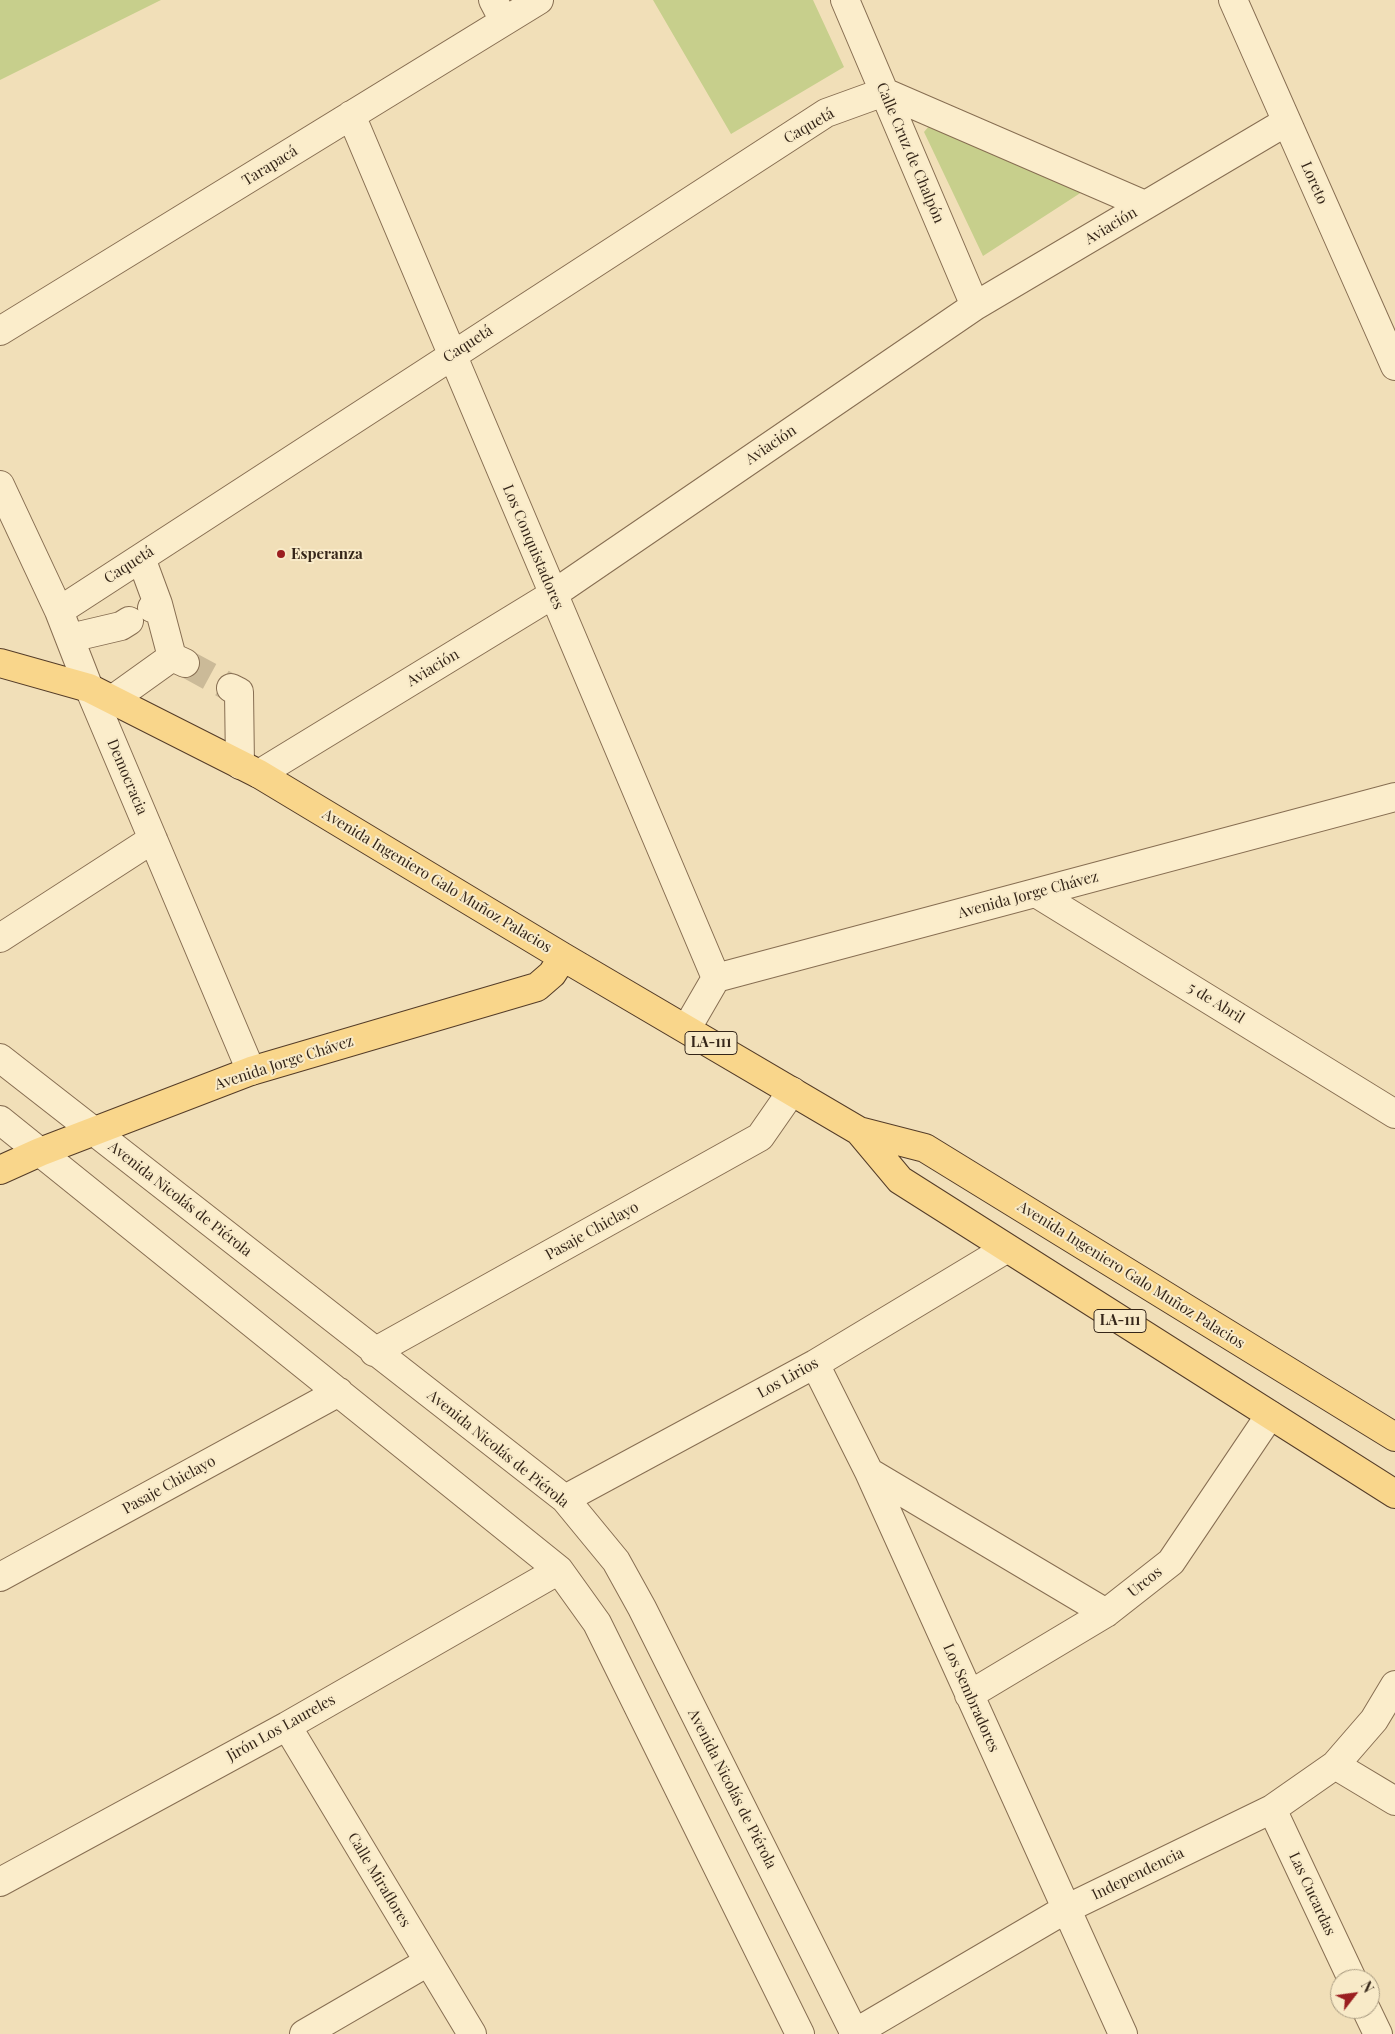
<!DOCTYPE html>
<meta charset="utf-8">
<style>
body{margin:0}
#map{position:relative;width:1395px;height:2034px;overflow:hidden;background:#f1dfb8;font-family:"Playfair Display",serif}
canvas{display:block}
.north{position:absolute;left:1330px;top:1969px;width:50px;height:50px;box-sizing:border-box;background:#f8eac8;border:1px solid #aa9c82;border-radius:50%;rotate:60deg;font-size:14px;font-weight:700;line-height:20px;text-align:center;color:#352619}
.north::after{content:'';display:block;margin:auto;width:18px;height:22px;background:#9b1e20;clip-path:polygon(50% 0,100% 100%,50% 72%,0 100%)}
</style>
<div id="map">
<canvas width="1395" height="2034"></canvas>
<div class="north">N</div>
</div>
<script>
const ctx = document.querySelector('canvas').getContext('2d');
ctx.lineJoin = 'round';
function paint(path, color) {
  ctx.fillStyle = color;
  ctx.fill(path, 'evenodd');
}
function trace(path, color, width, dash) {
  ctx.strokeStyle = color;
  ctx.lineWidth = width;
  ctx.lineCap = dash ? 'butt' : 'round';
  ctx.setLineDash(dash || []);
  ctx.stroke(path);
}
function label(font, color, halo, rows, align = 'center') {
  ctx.font = font + ' "Playfair Display",serif';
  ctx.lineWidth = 4;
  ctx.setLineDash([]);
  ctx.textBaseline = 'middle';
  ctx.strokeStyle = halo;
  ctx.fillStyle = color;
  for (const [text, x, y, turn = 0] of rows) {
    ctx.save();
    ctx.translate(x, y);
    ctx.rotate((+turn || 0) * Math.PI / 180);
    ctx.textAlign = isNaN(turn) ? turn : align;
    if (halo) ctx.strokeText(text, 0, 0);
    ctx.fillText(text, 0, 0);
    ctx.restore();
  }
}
const green = new Path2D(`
 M0,0H161L0,80Z
 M653,0H813L844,67L731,134Z
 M929,126L1085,190L983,256L924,132Z`);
const minorTunnel = new Path2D(`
 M185,663L231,688`);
const minor = new Path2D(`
 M493,0L504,21
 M845,0L975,306
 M1233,0L1395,366
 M351,115L716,978
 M0,331L539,0
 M0,485L59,611L89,688L251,1071
 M141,558L158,604L152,608
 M158,604L172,657
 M59,611L826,113L884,92L1145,205
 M70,638L121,626L129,621
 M231,688L239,692L240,765
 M112,700L172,657L185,663
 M259,774L552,595L975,306L1286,122
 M1036,893L1395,1114
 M0,938L153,839
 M687,1028L716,978L1395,797
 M0,1058L565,1499L616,1561L642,1608L855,2034
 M0,1120L559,1570L597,1623L800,2034
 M374,1352L760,1137L792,1091
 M815,1364L869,1472L1123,2034
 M869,1472L1106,1613
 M565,1499L815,1364L1006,1249
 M0,1577L339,1392
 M969,1695L1106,1613L1171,1562L1270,1415
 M287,1726L472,2034
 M1335,1765L1395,1801
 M1272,1809L1352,1979
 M0,1882L287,1726L559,1570
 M1366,2009L1378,2034
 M304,2034L428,1962
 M853,2034L1066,1909L1272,1809L1335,1765L1374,1720L1395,1685`);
const major = new Path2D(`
 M0,663L89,688L259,774L563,957L859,1131L925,1148L1395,1437
 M859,1131L900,1180L1395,1494
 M0,1170L40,1152L251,1071L537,987L552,974L563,957`);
const markers = [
 [281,554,5,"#9b1e20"]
];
const shields = [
 [711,1043,52],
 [1120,1321,52]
];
const shieldNames = [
 ["LA-111",711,1043],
 ["LA-111",1120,1321]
];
const streetNames = [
 ["Caquetá",809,126,-30],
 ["Calle Cruz de Chalpón",910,153,67],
 ["Tarapacá",270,166,-32],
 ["Loreto",1314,183,66],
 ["Aviación",1111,226,-31],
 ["Caquetá",468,344,-33],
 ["Aviación",771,445,-34],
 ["Los Conquistadores",533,547,67],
 ["Caquetá",129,565,-33],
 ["Aviación",433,668,-31],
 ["Democracia",127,777,67],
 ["Avenida Ingeniero Galo Muñoz Palacios",437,881,31],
 ["Avenida Jorge Chávez",1028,895,-15],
 ["5 de Abril",1216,1003,32],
 ["Avenida Jorge Chávez",284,1063,-18],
 ["Avenida Nicolás de Piérola",180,1199,38],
 ["Pasaje Chiclayo",592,1231,-29],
 ["Avenida Ingeniero Galo Muñoz Palacios",1131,1275,32],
 ["Los Lirios",788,1378,-29],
 ["Avenida Nicolás de Piérola",498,1449,39],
 ["Pasaje Chiclayo",169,1485,-29],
 ["Urcos",1145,1582,-39],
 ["Los Sembradores",971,1698,66],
 ["Jirón Los Laureles",281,1728,-29],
 ["Avenida Nicolás de Piérola",732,1789,63],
 ["Independencia",1138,1874,-26],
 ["Calle Miraflores",379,1880,59],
 ["Las Cucardas",1312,1894,65]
];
const poiNames = [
 ["Esperanza",291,554]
];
paint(green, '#c7cf8c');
trace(minorTunnel, '#cbba98', 28, [28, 14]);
trace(minor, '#876e52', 30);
trace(major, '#543c28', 30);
trace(minor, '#fbedcb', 28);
trace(major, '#f9d68b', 28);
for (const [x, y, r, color] of markers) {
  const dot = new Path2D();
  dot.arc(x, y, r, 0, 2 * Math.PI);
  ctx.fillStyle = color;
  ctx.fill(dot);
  trace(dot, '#f8eac8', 2);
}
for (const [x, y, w] of shields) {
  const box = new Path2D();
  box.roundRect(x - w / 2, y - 11.5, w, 23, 4);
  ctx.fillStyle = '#f8eac8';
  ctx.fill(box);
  trace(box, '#352619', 1);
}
label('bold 14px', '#352619', null, shieldNames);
label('15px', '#352619', '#f8eac8', streetNames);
label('bold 15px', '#352619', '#f8eac8', poiNames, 'left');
</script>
